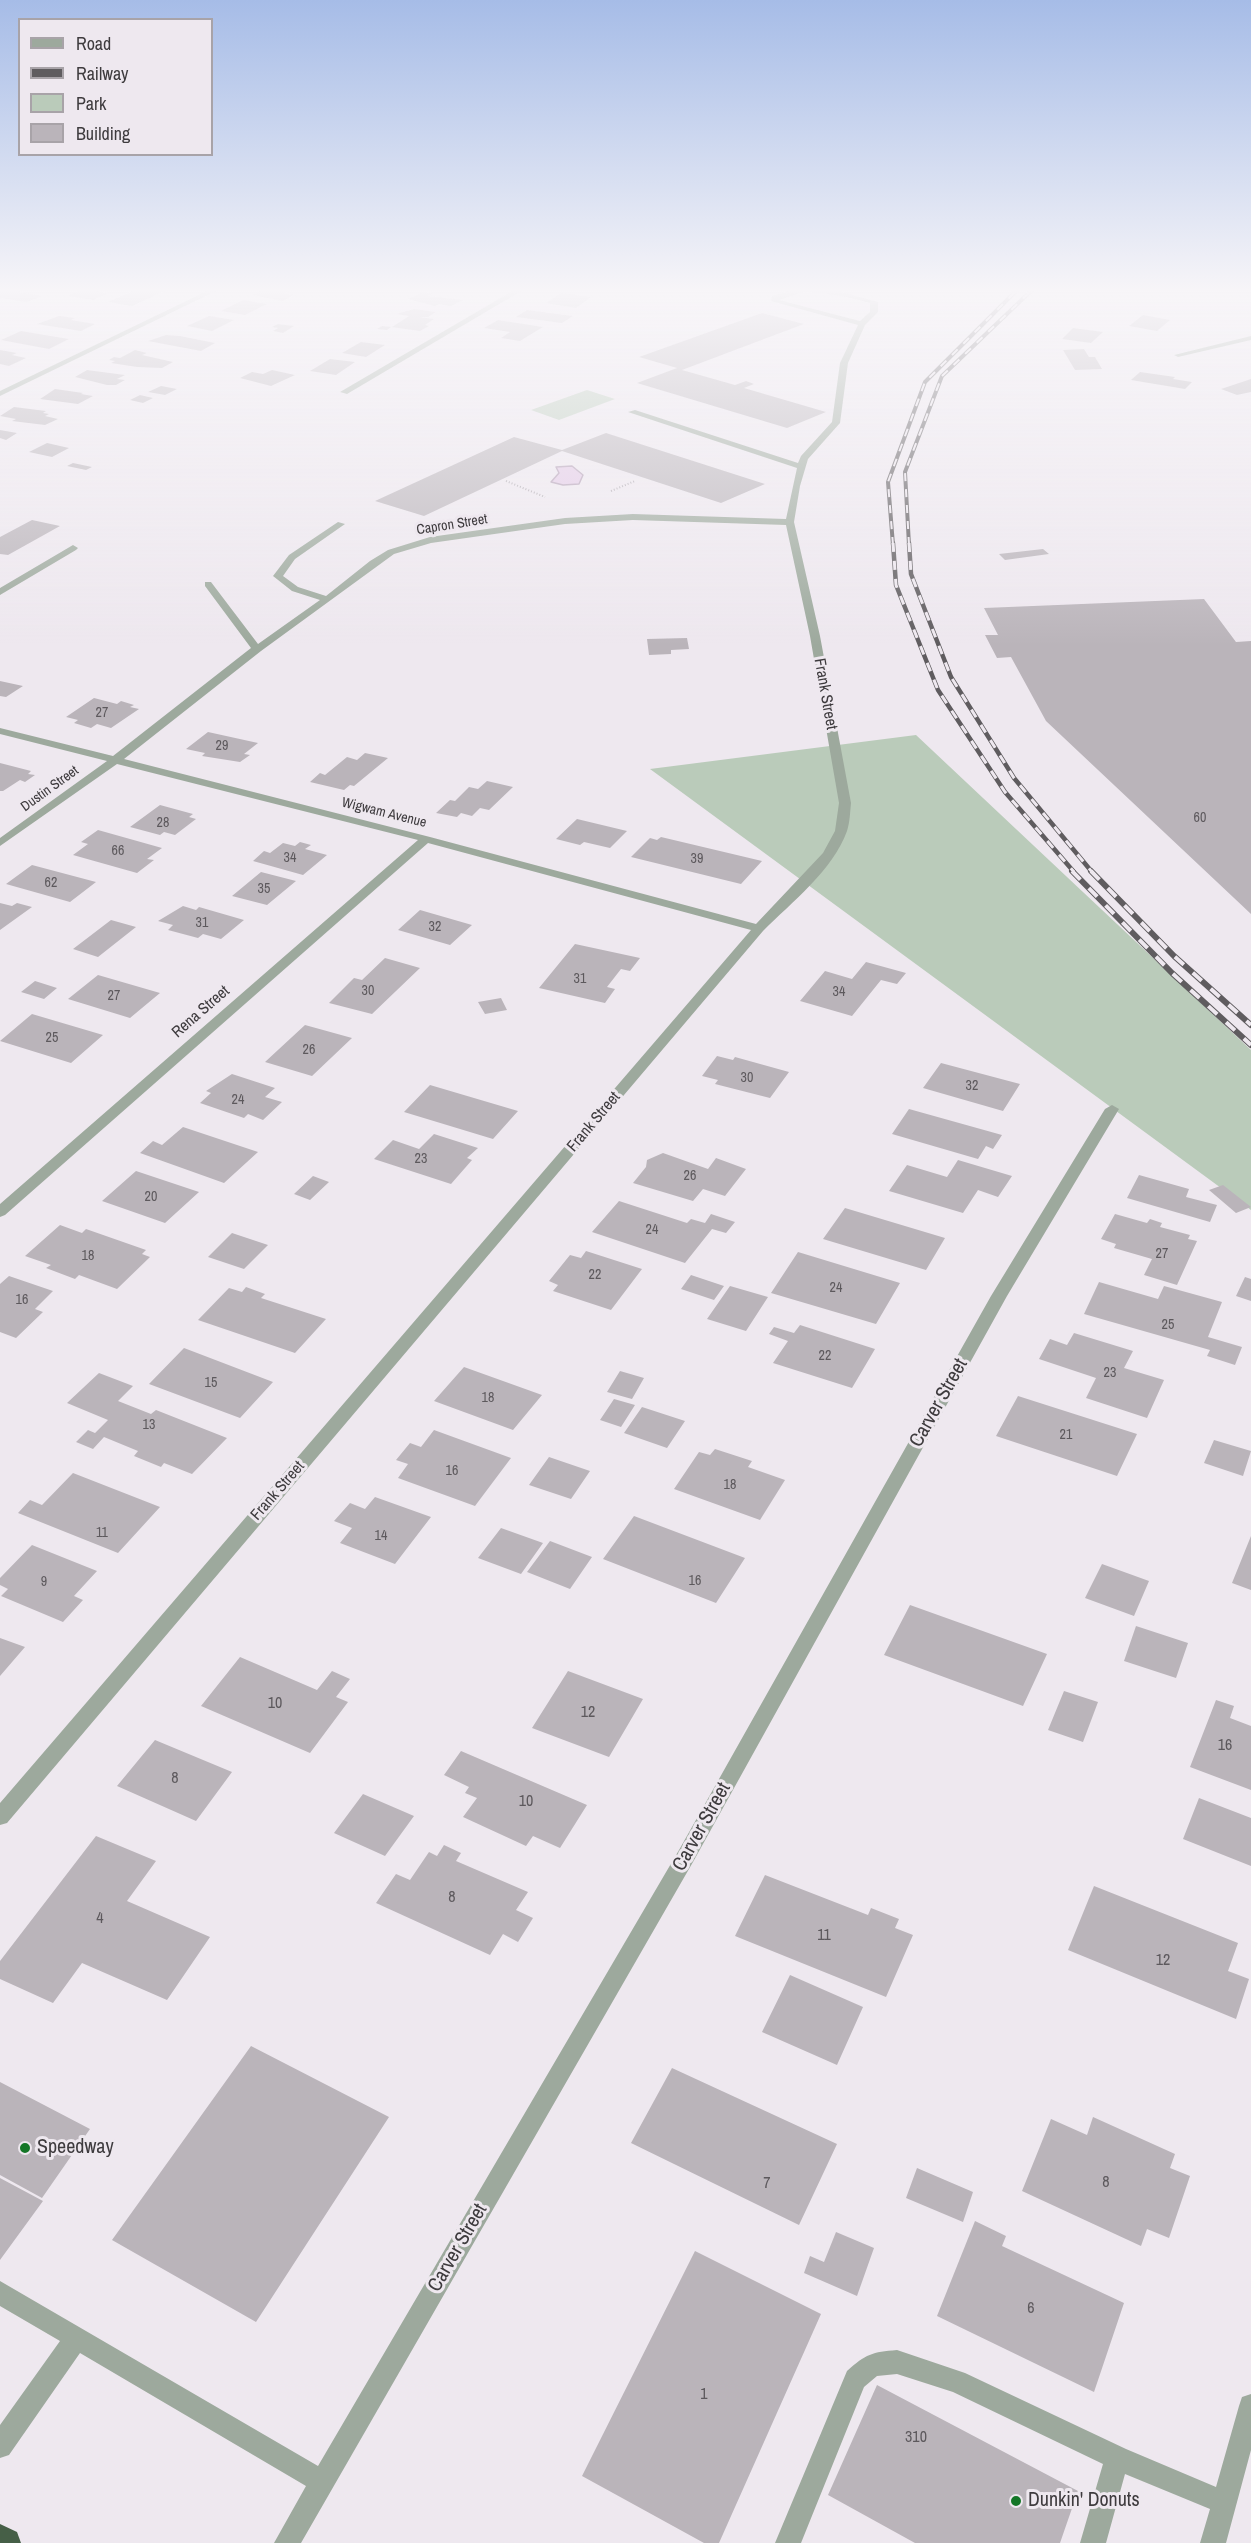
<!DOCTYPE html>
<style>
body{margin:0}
#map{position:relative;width:1251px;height:2543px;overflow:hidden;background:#eee8ef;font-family:"Archivo Narrow",sans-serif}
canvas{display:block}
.legend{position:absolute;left:18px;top:18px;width:195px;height:138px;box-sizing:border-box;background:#eee8ef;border:2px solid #a8a3a8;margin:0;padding:8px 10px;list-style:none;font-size:18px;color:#3e3b3e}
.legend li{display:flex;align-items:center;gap:12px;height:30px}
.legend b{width:30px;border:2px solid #a8a3a8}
</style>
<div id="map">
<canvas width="1251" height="2543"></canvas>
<ul class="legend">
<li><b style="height:8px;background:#9da99d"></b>Road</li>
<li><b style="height:8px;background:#5f5c5f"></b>Railway</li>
<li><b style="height:16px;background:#bacbba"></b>Park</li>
<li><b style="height:16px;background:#bab4ba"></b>Building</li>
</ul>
</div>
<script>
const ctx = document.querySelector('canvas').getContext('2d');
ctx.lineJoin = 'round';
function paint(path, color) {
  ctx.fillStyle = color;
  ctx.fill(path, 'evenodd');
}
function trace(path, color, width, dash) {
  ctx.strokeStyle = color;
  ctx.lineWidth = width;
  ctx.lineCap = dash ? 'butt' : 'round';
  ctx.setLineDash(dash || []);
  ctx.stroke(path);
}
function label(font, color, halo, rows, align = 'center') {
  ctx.font = font + ' "Archivo Narrow",sans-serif';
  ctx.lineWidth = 6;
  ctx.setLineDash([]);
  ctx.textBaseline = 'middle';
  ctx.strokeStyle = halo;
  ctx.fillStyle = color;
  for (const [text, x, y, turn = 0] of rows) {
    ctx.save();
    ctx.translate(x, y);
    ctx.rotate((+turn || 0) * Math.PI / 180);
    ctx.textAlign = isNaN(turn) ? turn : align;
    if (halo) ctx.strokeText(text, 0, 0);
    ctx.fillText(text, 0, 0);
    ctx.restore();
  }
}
const green = new Path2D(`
 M587,390L615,399L559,420L531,410Z
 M916,735L1251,1050V1210L650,769Z`);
const water = new Path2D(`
 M572,466L583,475L579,484L563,485L551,482L559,473L556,467Z`);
const building = new Path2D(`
 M0,290H22L18,292L42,296L27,302L0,298Z
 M82,290H85L108,293L93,300L68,296Z
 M135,290H167L132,306L108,302Z
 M263,290H291L283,294L294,295L283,301L253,295Z
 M423,292L433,293L427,296L463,300L451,306L439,304L435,306L408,299Z
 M561,293L591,297L576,308L546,303Z
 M243,300L267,304L245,315L221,311Z
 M414,309L436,312L428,317H419L434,319L425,325L429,326L420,331L391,327L387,330L377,329L382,326L392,327L409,316L396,314Z
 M527,310L573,316L562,323L516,317Z
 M762,313L804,324L682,370L735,385L746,381L754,384L744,388L826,412L787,428L637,383L677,368L639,357Z
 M1143,315L1170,320L1157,331L1129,326Z
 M59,316L75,318L71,320L95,324L81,331L37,324Z
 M209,316L234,320L212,331L187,326Z
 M498,320L543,327L520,341L501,338L510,332L484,328Z
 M278,324L294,326L283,333L273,331L278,328L272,327Z
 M1073,328L1103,332L1091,343L1062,339Z
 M21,331L69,339L49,349L1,340Z
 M166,335L180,336L215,343L201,351L148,341Z
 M361,342L385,345L366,357L342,353Z
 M1084,349L1089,357H1095L1102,369L1075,370L1063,350Z
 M0,350L17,353L12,355L26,358L9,366L0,364Z
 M135,350L147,353L142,355L173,362L162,368L137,367L111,363L115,361L109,360L114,357L120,358Z
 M330,359L355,362L336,375L310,371Z
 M87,370L125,375L117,379L125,380L116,385H107L75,377Z
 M272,370L295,375L271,386L240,378L252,372L263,374Z
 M1140,372L1175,377L1173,379L1192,382L1185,389L1131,380Z
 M1251,379V392L1237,395L1221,389Z
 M161,386L177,389L165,395L148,392Z
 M55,389L83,393L81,394L93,396L78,404L40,399Z
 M140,395L153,398L143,403L130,400Z
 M14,407L46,411L43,413L49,414L45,416L58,419L45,425L12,421L16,419L0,416Z
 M0,430L17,433L6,440L0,438Z
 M606,433L765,484L721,503L562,451L424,516L375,501L514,437L562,450Z
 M47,443L69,448L52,457L29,452Z
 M73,463L92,467L86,470L67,466Z
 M32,520L60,526L8,555L0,554V537Z
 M1043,549L1049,554L1005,560L999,554Z
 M1204,599L1236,642L1251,641V914L1046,721L1011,657L997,658L985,635H998L984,608Z
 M687,638L689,649L671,650V654L649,655L647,639Z
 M0,681L23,686L6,697L0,696Z
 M94,698L117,704L121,701L134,705L130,707L139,709L111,728L97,724L91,728L74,723L78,720L66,717Z
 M208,732L258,743L244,754L250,755L240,762L202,756L205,753L186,749Z
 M365,753L388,758L354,786L350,785L344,790L310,782L320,773L325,775L347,757L357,760Z
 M0,763L31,771L28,774L35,775L25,782L20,780L3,791H0Z
 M487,781L513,787L489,810L480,808L472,816L461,813L457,817L436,813L450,800L455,801L469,787L478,789Z
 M160,805L193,814L189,817L196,819L175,835L164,832L160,835L130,827Z
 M577,819L627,831L610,848L584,842L580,845L556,839Z
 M98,830L162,848L147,859L154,860L137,873L73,855L88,844L81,842Z
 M661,837L762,861L741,884L631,857L650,838L657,840Z
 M300,842L311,845L305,849L327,855L303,875L253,861L264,851L270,853L283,843L295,846Z
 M32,865L96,882L70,902L6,884Z
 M261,872L296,881L267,905L232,896Z
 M0,903L12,906L17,903L32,907L0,930Z
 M183,906L196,910L199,907L244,920L221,939L203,934L198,938L168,930L173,925L158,921Z
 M420,910L472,925L450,945L398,930Z
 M111,920L136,927L98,957L73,949Z
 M575,944L640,958L630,971L621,969L607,987L615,989L605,1003L539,988Z
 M385,958L420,968L372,1014L329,1003L354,978L362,980Z
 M866,962L906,973L897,984L881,980L852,1016L800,1001L825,971L852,979Z
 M98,975L160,993L130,1018L68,999Z
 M35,981L57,988L44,999L21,992Z
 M501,998L507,1010L485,1014L478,1002Z
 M32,1014L103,1035L71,1063L0,1041Z
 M305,1025L352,1038L312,1076L265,1062Z
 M717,1056L733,1060L735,1057L789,1072L770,1098L715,1084L718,1080L702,1076Z
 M941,1063L1020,1084L1003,1111L923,1088Z
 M232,1074L275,1088L265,1097L282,1102L263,1120L248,1114L244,1118L200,1103L211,1093L206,1091Z
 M430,1085L518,1111L493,1139L404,1112Z
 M909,1109L1002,1135L993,1149L986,1146L978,1159L892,1134Z
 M183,1127L258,1152L224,1183L140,1153L153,1141L162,1145Z
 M434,1134L478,1148L467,1158L472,1160L451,1184L374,1159L393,1140L419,1149Z
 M663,1153L708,1169L716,1158L746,1169L725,1196L703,1189L693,1201L633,1183L646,1167L647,1160Z
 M958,1160L1012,1176L998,1197L978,1190L963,1213L889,1191L907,1165L947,1177Z
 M136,1171L199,1192L165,1223L102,1201Z
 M1139,1175L1189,1189L1186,1197L1217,1205L1210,1222L1127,1198Z
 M313,1176L329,1182L310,1200L294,1194Z
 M1223,1185L1251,1207L1236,1213L1209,1190Z
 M619,1201L687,1223L691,1219L705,1223L711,1214L735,1222L726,1233L712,1229L685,1263L592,1232Z
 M845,1208L945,1238L926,1270L823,1239Z
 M1115,1214L1147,1223L1150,1219L1162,1223L1160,1227L1190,1235L1188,1239L1197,1241L1177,1285L1144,1275L1152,1259L1114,1248L1116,1244L1101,1239Z
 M60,1225L82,1233L86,1229L146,1250L142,1254L150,1257L117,1289L79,1275L75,1279L46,1268L51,1265L25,1256Z
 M232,1233L268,1245L244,1269L208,1257Z
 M586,1251L642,1269L611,1310L553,1291L558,1285L549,1281L570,1255L581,1258Z
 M798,1252L900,1283L876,1324L771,1293Z
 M691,1275L724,1286L714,1300L681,1289Z
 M9,1276L53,1291L35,1309L43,1312L16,1338L0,1332V1284Z
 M1245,1277L1251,1279V1301L1236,1296Z
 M1099,1282L1158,1299L1164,1286L1222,1302L1208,1337L1242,1347L1235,1365L1207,1356L1210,1350L1084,1314Z
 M730,1286L768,1297L746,1331L707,1319Z
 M246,1287L265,1294L261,1298L326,1319L295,1353L198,1320L229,1288L242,1292Z
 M800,1325L875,1349L852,1388L773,1363L788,1341L769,1334L774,1327L794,1333Z
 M1074,1333L1133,1351L1124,1368L1164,1380L1147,1418L1086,1398L1096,1378L1039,1359L1050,1339L1067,1345Z
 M184,1348L273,1382L240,1418L149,1384Z
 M464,1367L542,1395L513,1430L434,1401Z
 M620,1371L644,1378L632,1399L607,1392Z
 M99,1373L133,1386L118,1401L151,1414L156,1410L227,1438L192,1474L164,1463L161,1467L134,1456L138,1451L104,1437L93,1449L76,1442L88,1430L95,1433L108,1420L67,1403Z
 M1018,1396L1137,1434L1117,1476L996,1436Z
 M614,1399L635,1405L621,1427L600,1420Z
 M642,1407L685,1421L667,1448L624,1433Z
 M434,1430L511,1458L475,1506L398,1478L408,1464L396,1460L410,1443L421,1447Z
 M1214,1440L1251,1451L1243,1476L1204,1463Z
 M715,1449L752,1461L748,1467L785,1480L760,1520L674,1489L699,1452L710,1455Z
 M549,1457L590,1471L571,1499L529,1485Z
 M73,1473L160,1507L118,1553L18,1513L30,1500L42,1505Z
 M375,1497L431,1517L395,1564L340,1543L352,1528L334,1521L350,1503L365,1509Z
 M634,1516L745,1558L716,1603L603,1559Z
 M501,1528L543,1543L521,1574L478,1558Z
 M1251,1536V1590L1232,1583Z
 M550,1541L592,1557L570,1589L527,1572Z
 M32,1545L97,1571L74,1596L83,1600L63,1622L1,1596L8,1589L0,1585V1578Z
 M1102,1564L1149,1581L1134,1616L1085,1598Z
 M910,1605L1047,1654L1023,1706L884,1655Z
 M1136,1626L1188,1643L1176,1678L1124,1661Z
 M0,1638L25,1647L0,1676Z
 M240,1657L317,1690L332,1671L350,1679L336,1697L348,1702L310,1753L201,1706Z
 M568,1671L643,1699L609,1757L532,1728Z
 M1064,1691L1098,1702L1083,1742L1048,1730Z
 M1216,1700L1234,1706L1230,1718L1251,1726V1790L1190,1767Z
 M155,1740L232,1772L196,1821L117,1786Z
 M461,1751L587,1805L560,1848L533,1836L526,1846L463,1817L477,1798L465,1793L469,1787L444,1775Z
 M363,1794L414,1816L385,1856L334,1833Z
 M1199,1798L1251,1818V1866L1183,1839Z
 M96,1836L156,1861L127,1901L210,1937L167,2000L82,1963L53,2003L0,1979V1961Z
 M444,1845L461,1853L456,1861L528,1892L516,1910L533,1918L518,1942L503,1934L490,1955L376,1903L396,1874L410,1880L429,1852L437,1856Z
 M765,1875L868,1915L871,1908L899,1919L895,1928L913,1935L886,1997L735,1936Z
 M1094,1886L1238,1943L1228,1971L1249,1979L1236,2019L1068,1950Z
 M790,1975L863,2007L837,2065L762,2032Z
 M251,2046L389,2117L256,2322L112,2240Z
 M672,2068L837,2144L799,2225L631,2143Z
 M0,2082L90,2129L42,2198L0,2175Z
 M1093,2117L1175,2154L1170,2168L1190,2176L1169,2238L1147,2229L1141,2246L1022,2191L1051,2119L1087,2135Z
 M917,2168L973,2192L963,2222L906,2198Z
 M0,2178L43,2201L0,2260Z
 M975,2221L1006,2236L1002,2246L1124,2303L1094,2392L937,2316Z
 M836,2232L874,2248L857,2296L804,2273L810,2256L824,2262Z
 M695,2251L821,2314L719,2543H704L582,2476Z
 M877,2385L1078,2491L1060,2543H915L828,2495Z`);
const path = new Path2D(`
 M506,481L545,497
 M611,491L635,481`);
const minor = new Path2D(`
 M209,290H218L0,396V391Z
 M514,290H523L347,394L340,392Z
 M793,290H834L878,302V312L865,325L848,363L840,423L808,459L800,486L794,522L820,636L851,803C850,812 850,822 847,831C833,870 792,902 763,931L7,1823L0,1825V1803L751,930L428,843L5,1215L0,1217V1204L418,840L117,764L0,846V838L107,761L0,734V728L113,756L251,648L205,586V582H211L258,644L320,600L292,591L273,576L289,555L338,522L345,524L295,559L283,576L298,587L326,596L370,561L388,550L430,537L565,518L633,514L786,519L797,468L628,412L635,410L798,463L801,456L832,422L840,363L858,325L771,301L772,296ZM799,293C824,291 847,297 870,303V312L860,321L779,300ZM633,520L786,525L810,636L839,803L835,831L823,853L756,924L430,837L124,759L261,651L394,554L431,543L565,524Z
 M1251,336V340L1178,357L1174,355Z
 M73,545L78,548L76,550L0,595V588Z
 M1112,1105L1119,1109L1007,1296L693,1862L301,2543H274L306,2486L80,2353L9,2455L0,2458V2425L60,2341L0,2306V2281L318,2466L679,1850L991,1296L1105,1109Z
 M897,2350L965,2373L1126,2449L1216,2487L1239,2406L1242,2397L1251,2394V2450L1226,2543H1200L1210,2509L1125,2474L1106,2543H1080L1103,2464L953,2392L897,2374L877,2376L864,2387L801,2543H775L847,2371C866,2354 872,2352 897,2350Z`);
const highway = new Path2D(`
 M0,2524L17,2532L21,2543H0Z`);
const railFar2 = new Path2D(`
 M893,545L888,482L925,382L1017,290
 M909,545L905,472L942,376L1032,290`);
const railFar1 = new Path2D(`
 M893,543L896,585L938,690L1005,792L1074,872
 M909,543L911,574L951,677L1014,778L1092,872`);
const rail = new Path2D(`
 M1072,871L1172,973L1251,1045
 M1091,871L1174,956L1251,1025`);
const markers = [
 [25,2148,6,"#147627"],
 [1016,2501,6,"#147627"]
];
const farStreetnames = [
 ["Capron Street",452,525,-9],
 ["Dustin Street",50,789,-36],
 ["Wigwam Avenue",384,813,14]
];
const numberNames = [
 ["27",102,713],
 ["29",222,746],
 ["60",1200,818],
 ["28",163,823],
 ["66",118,851],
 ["34",290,858],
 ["39",697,859],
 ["62",51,883],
 ["35",264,889],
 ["31",202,923],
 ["32",435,927],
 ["31",580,979],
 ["30",368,991],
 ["34",839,992],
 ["27",114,996],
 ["25",52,1038],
 ["26",309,1050],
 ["30",747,1078],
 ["32",972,1086],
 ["24",238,1100],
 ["23",421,1159],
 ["26",690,1176],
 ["20",151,1197],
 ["24",652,1230],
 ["27",1162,1254],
 ["18",88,1256],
 ["22",595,1275],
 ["24",836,1288],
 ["16",22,1300],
 ["25",1168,1325],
 ["22",825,1356],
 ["23",1110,1373],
 ["15",211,1383],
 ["18",488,1398],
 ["13",149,1425],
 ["21",1066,1435],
 ["16",452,1471],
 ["18",730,1485],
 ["11",102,1533],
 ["14",381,1536],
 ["16",695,1581],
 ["9",44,1582]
];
const streetNames = [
 ["Frank Street",825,694,80],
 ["Rena Street",201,1012,-41],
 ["Frank Street",594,1122,-50],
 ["Frank Street",278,1491,-49]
];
const nearNumbernames = [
 ["10",275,1704],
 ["12",588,1713],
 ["16",1225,1746],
 ["8",175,1779],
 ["10",526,1802],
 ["8",452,1898],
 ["4",100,1919],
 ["11",824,1936],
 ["12",1163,1961],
 ["8",1106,2183],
 ["7",767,2184],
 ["6",1031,2309],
 ["1",704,2395],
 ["310",916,2438]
];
const nearStreetnames = [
 ["Carver Street",939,1403,-61],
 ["Carver Street",702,1827,-61],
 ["Carver Street",458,2248,-60]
];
const nearPoinames = [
 ["Speedway",37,2148],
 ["Dunkin' Donuts",1028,2501]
];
paint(green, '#bacbba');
paint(water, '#e3c9e6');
trace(water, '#b29eb4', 1.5);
paint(building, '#bab4ba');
trace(path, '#aca7ad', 2, [1, 2]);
paint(minor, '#9da99d');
paint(highway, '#465f47');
trace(railFar2, '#5f5c5f', 4);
trace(railFar1, '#5f5c5f', 4.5);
trace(rail, '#5f5c5f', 6);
trace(railFar2, '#eee8ef', 2, [8]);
trace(railFar1, '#eee8ef', 3, [9]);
trace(rail, '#eee8ef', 4, [12]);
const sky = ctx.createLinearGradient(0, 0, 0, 646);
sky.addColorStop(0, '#a6bce7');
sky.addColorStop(0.45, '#f7f5f8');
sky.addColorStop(1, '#f7f5f800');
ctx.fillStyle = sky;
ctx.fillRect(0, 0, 1251, 646);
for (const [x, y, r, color] of markers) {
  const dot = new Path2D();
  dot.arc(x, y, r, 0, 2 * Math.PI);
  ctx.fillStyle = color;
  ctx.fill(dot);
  trace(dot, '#eee8ef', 2);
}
label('14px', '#3e3b3e', '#eee8ef', farStreetnames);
label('14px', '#5d595d', null, numberNames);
label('16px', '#3e3b3e', '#eee8ef', streetNames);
label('16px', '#5d595d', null, nearNumbernames);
label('20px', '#3e3b3e', '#eee8ef', nearStreetnames);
label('20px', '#3e3b3e', '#eee8ef', nearPoinames, 'left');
</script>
